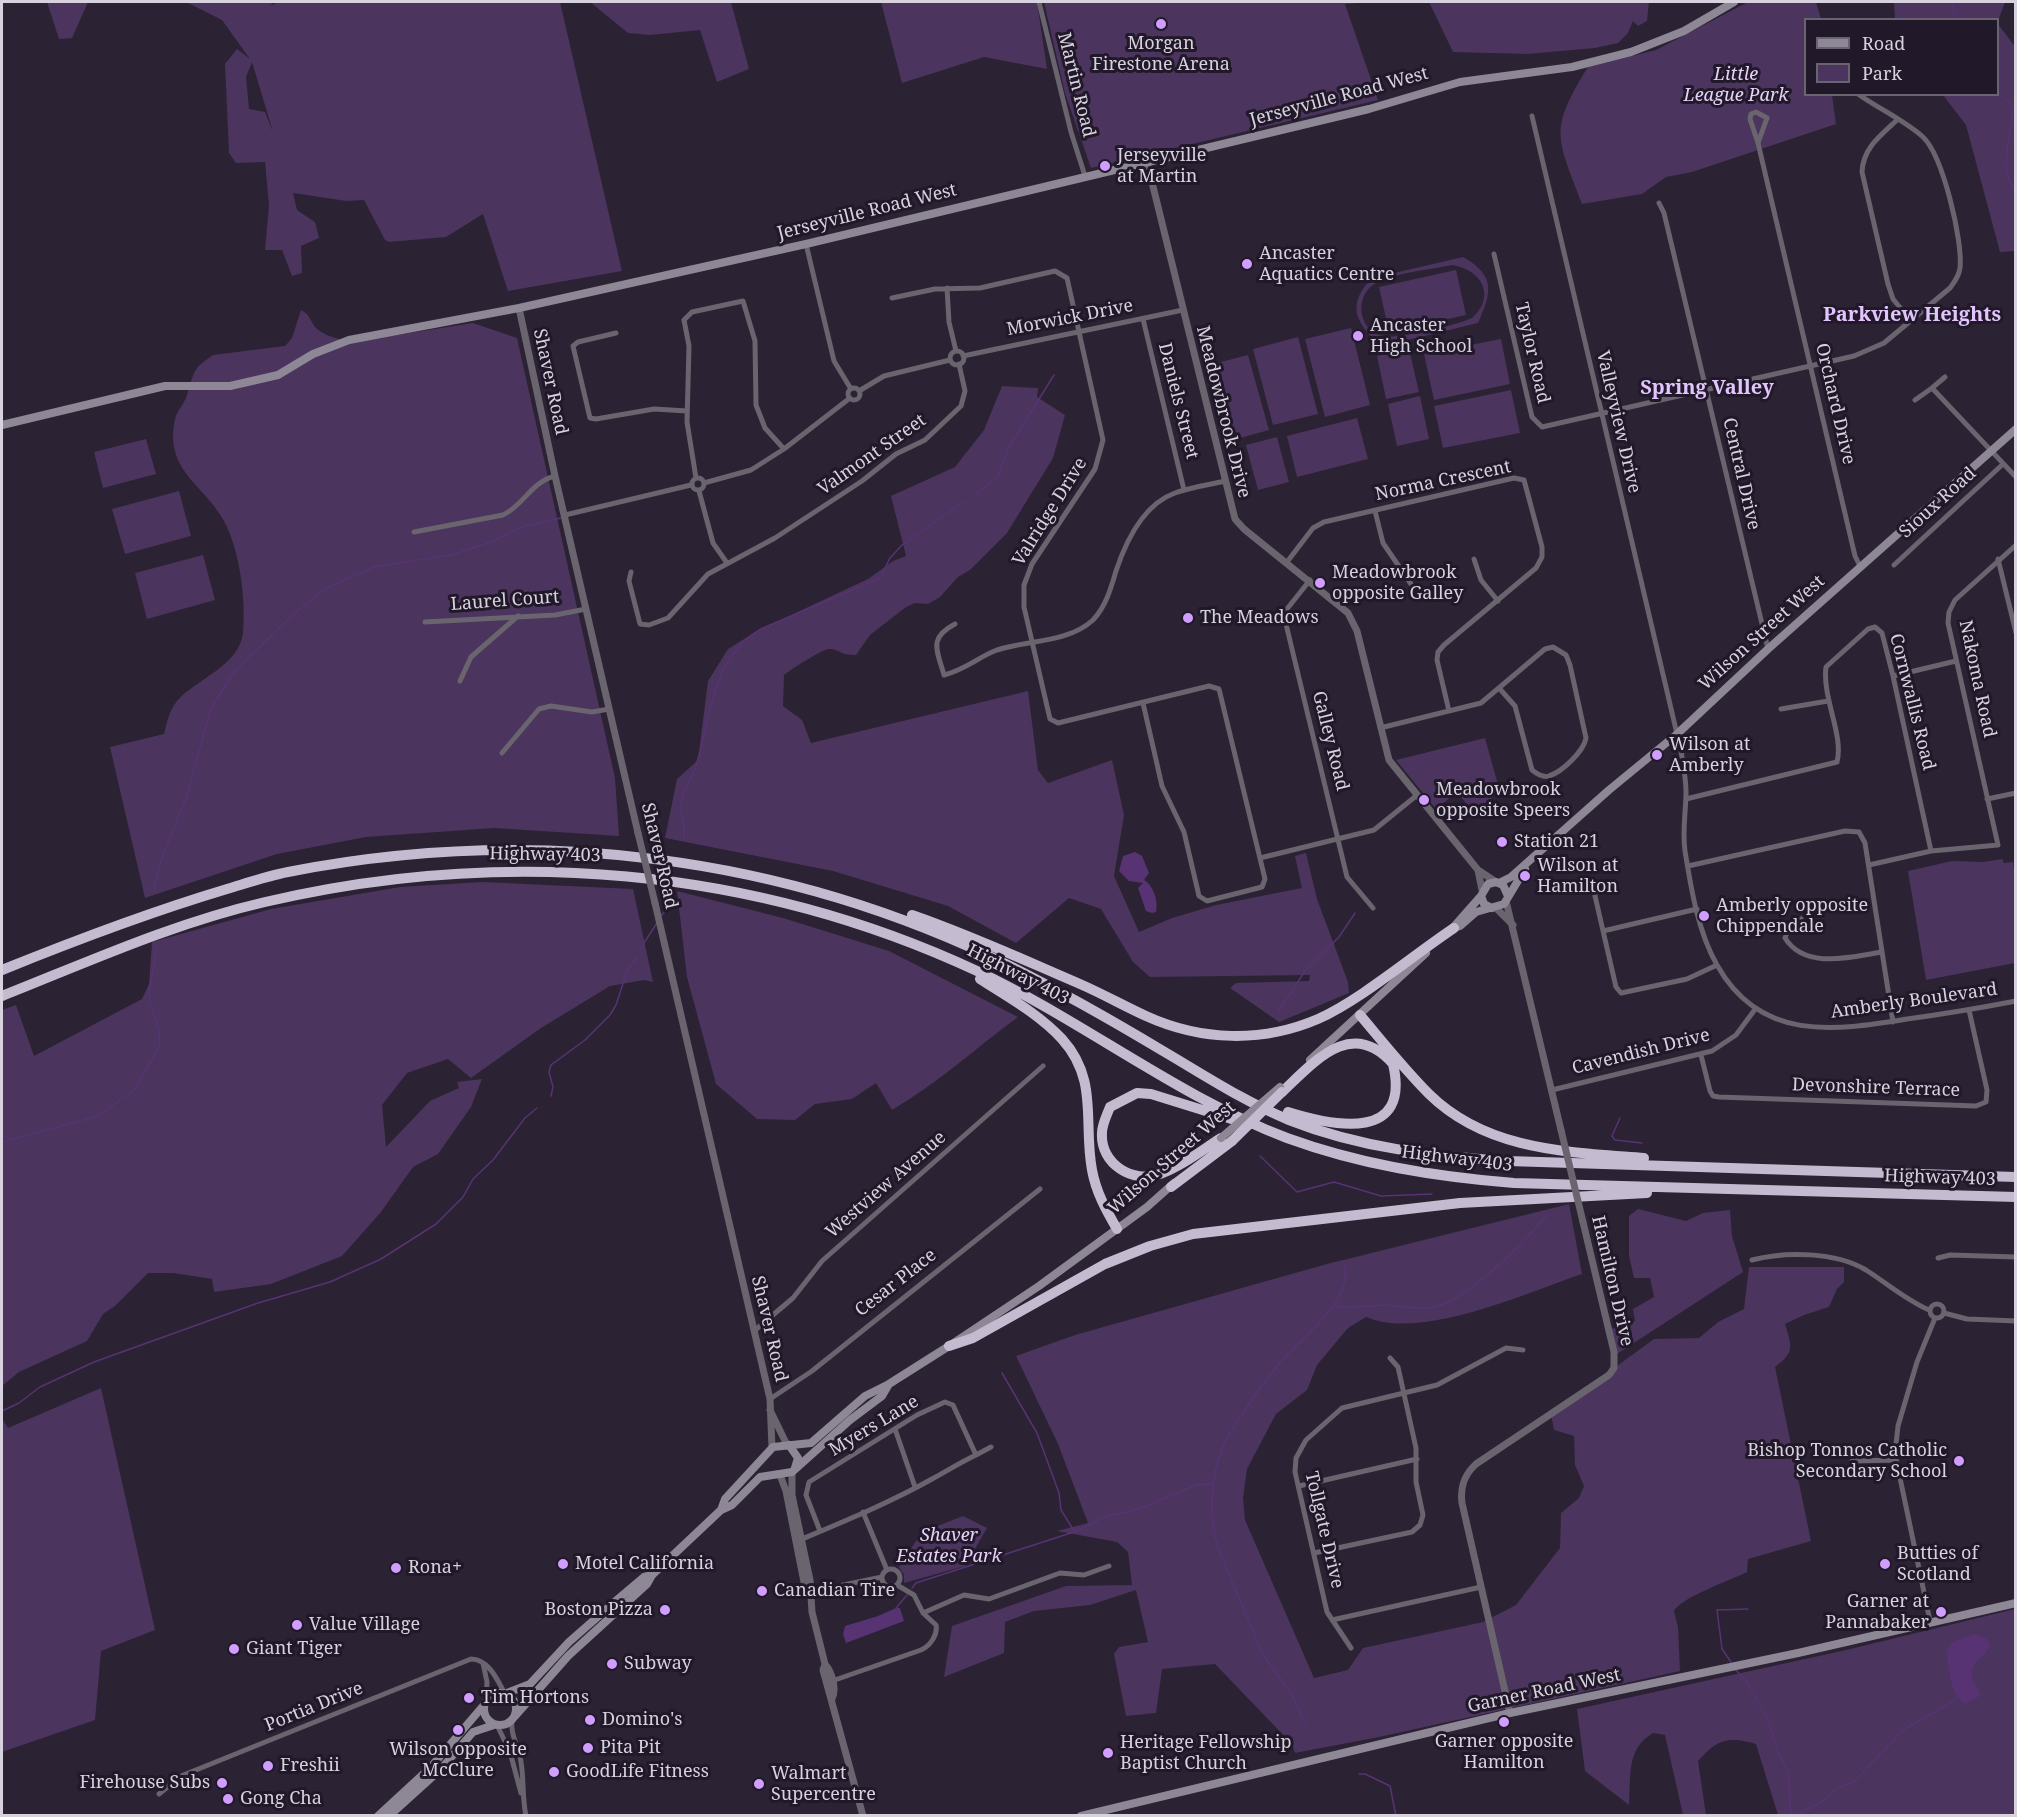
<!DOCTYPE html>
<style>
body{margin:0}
#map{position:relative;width:2017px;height:1817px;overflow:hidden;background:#2b2233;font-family:"Noto Serif",serif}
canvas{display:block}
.frame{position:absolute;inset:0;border:3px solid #d7d2dd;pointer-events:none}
.legend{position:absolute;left:1804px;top:18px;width:195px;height:78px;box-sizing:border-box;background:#211929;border:2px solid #6a6371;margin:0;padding:8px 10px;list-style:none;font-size:18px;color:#d7d2dd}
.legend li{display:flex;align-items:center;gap:12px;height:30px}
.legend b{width:30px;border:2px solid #6a6371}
</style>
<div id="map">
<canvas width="2017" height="1817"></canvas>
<div class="frame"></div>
<ul class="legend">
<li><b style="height:8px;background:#8e8795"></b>Road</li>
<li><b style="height:16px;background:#4b345d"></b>Park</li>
</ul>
</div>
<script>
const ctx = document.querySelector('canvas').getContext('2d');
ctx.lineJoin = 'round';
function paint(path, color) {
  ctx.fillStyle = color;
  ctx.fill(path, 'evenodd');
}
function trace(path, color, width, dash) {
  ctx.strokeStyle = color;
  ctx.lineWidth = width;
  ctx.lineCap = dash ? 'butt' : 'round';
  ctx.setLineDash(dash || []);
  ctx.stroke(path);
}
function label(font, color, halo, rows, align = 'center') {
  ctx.font = font + ' "Noto Serif",serif';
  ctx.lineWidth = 6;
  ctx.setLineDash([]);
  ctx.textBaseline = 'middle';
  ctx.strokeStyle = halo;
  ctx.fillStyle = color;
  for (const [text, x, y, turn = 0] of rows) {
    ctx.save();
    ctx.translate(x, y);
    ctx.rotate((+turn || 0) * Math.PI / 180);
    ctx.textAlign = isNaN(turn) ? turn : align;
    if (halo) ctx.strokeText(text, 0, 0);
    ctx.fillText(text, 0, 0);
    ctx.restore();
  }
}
const green = new Path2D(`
 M47,2H88L72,38L59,39Z
 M186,2H274L270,6L278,2H560L622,271L508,291L483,214L446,237L389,242L385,240L364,200L346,201L293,193L297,210L315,222L319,238L301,246L302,273L292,276L282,250H265L269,205L265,162L236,163L229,153L225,64L237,49L250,59L222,20ZM252,62L273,132L265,112L249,109L246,77Z
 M590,2H731L749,69L717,82L700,30L650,35L628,33Z
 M881,2H1037L1047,69L984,57L902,83Z
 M1044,2H1372L1345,4L1378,100L1091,168L1065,93Z
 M1429,2H1649L1647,21L1638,26L1633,21L1628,33L1618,43L1595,48L1528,54L1453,52Z
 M1748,2H1816L1821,19L1806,20V94L1832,95L1836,124L1692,172L1666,177L1642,194L1582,204C1557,137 1548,131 1588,67L1656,50Z
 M1894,2H2005L1998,21L1895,19Z
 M1998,24L2016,48L2015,251L2000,252L1966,125L1943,95L1998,94Z
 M1463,257C1497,276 1491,294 1478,323L1383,346C1357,327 1344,304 1373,278ZM1452,265C1481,269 1497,296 1472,318C1460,324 1395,340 1383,336C1357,330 1354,295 1376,283C1398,272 1429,270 1452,265Z
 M1456,270L1466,315L1389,332L1379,287Z
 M301,310C310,314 310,321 316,328C324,336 341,340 352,342L473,323L517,338L615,778L619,836L494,828L366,837L277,854L145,898L110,747L164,734C167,722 169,711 177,701C196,679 239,666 243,633C246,599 240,551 224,521C203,483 164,471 175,419C177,410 185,403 187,395C195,371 191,370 213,355L285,346L292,338Z
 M1351,328L1370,405L1325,417L1305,339Z
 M1298,337L1318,414L1273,425L1253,349Z
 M1501,339L1510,384L1434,400L1424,354Z
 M1409,349L1419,392L1386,399L1377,356Z
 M1248,355L1269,430L1233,440L1213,364Z
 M1002,386L1038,388L1037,397L1065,415L1053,458L1007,533L970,570L958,577L940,597L928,604L915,603L906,607L870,635L856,655C842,656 839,649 829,649C823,649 790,670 784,675L783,706L802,720L811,743L1028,691L1038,770L1048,783L1112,760L1124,815L1114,876L1139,932L1172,918L1216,905L1302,888L1295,856L1306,853L1317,899L1348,982L1349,993L1279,1022L1230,988L1236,983L1309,981L1310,975L1150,977L1133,962L1101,909L1069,898L1016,943L948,906L833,871L665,838L677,779L698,760L708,681L728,649L757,631L868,579L893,561L906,556L891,496L955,467L984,430Z
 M1511,390L1520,433L1443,448L1434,406Z
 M1420,396L1429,439L1397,446L1388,404Z
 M1357,418L1368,459L1297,477L1287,436Z
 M1277,437L1289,482L1258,490L1246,445Z
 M146,439L156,474L103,488L94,452Z
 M179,491L191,536L125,554L112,509Z
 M203,555L215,600L147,619L135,573Z
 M1485,738L1500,792L1473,812L1457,792L1436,809L1396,760Z
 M2002,859L2004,863L2013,862L2015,876V963L1926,980L1908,871L1952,861L1983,862Z
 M483,882L633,889L653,982L644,980L610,986L541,1028L471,1078L448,1059L407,1073L382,1105L386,1147L430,1101L459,1088L457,1082L482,1079L471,1107L438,1154L413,1167L381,1212L342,1256L271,1284L214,1292L212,1279L173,1273H148L115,1306L103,1314L87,1341L19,1372L2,1386V1010L16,1005L34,1056L142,999L149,984L152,942L271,909L400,887Z
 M677,891L783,918L889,951L1018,1017C976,1048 938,1083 892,1110L876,1083L852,1099L815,1104L795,1120L757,1119L716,1084L687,977Z
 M1569,1204L1582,1274C1526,1293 1421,1341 1366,1317L1348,1328L1317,1365L1307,1390L1276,1414L1247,1469L1243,1498L1245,1520L1314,1678L1348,1670L1363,1648L1483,1622L1516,1605L1560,1548L1561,1513L1579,1498L1584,1486L1575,1465L1574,1436L1554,1430L1551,1414L1654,1339L1699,1338L1718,1322L1744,1309L1749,1267H1844V1282L1837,1289L1829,1307L1804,1315L1785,1324C1792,1347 1795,1352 1775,1367L1811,1541L1748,1559L1747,1572C1729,1581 1682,1597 1674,1611L1678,1627L1680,1671L1379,1737L1295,1753L1292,1744L1215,1664L1162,1669L1156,1713L1126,1716L1114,1654L1119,1647L1148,1642L1136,1590L1090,1605L1034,1611L1005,1622L1004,1653L944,1677L952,1626L1066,1586L1132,1585L1128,1552L1117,1542L1057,1531L1088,1523L1058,1444L1016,1356L1075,1335L1327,1264Z
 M1638,1209L1686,1221L1703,1213L1730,1210L1732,1236L1743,1272L1617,1354L1611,1329L1635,1321L1633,1309L1654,1297L1650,1278H1634L1629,1256V1216Z
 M101,1388L155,1630L101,1651L95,1720L2,1752V1419L8,1428Z
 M963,1516L987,1528L965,1566L904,1583V1575L899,1567L922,1532Z
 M2015,1609V1815H1778L1756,1744C1727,1736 1718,1739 1698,1761L1706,1815H1683L1665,1735L1653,1733C1626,1749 1631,1776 1629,1805L1585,1771L1577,1709L1846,1650Z`);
const water = new Path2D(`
 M1135,852L1142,856L1149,873L1144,880C1152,884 1159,900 1156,912L1152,913L1146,911L1138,888L1143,883L1129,881L1119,871L1123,856Z
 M896,1608H900L904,1621L846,1643L843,1634L845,1626L878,1616Z
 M1975,1634L1987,1639L1991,1645C1986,1656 1969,1663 1972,1676C1973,1682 1978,1688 1980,1694L1978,1697L1965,1704C1949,1695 1950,1669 1946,1652L1952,1642Z`);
const stream = new Path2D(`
 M1952,2L1955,20
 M1998,93C2002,96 2009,101 2011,105C2017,128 1994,162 2016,193
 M2016,336V337
 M976,494L997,478L1009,447L1054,375
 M684,839C686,827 681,818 681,807C681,792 690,782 695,769C711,719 711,655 763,628L880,578L890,558L902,545L963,502
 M155,891L154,887L162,858L186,798L211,708L234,672L296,612L327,588L374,567L451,555L491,542L521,527L561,518
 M661,916L668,907L664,890
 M640,949L657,923
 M1278,1012L1305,971L1339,937L1355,913
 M551,1096L553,1087L549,1072L551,1065L585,1040L610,1015L616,1005L627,971L638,956
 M1620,1118L1612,1136L1615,1140L1642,1143
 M2,1142L98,1116L134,1090L160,1046L159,1030L150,1004L149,993L157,946
 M1260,1156L1297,1192L1334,1182L1381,1196L1432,1194
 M1333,1306C1350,1309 1367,1306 1384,1305C1401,1305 1418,1311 1435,1307C1471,1298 1524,1242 1548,1214
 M1002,1373L1037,1433L1059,1493L1061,1510L1074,1531
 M2,1411L19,1403L40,1387L94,1362L258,1303L330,1282L381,1259L436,1224L463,1197L473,1179L493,1160L525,1118L537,1108
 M912,1588L916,1583L1074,1532L1107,1516L1139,1509L1196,1485L1213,1484
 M896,1608L907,1595
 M1731,1662L1722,1649L1717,1610L1748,1609
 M1735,1669L1747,1682L1769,1722L1777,1750L1788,1773L1791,1816
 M1305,1724L1291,1693L1263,1655L1218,1548C1209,1518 1210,1478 1222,1449C1234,1422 1260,1388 1278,1365C1297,1341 1355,1300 1344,1266
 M1359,1774H1365L1390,1786L1396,1816
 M1795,1816L1825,1800L1837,1788L1854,1782L1903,1730L1957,1699`);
const minor = new Path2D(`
 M1039,2L1071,132L1085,176
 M1532,116L1681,751C1683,764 1686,778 1686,792C1686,811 1682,831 1685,851C1691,888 1698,932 1717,965C1760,1042 1834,1031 1907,1019C1944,1014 1980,1008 2016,1001
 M1897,120C1880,136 1863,148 1862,172L1888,284L1893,299L1911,321
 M1758,143L1767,118L1756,112L1751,114L1750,119L1758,143L1855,556L1860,566
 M1659,203L1664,213L1768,649
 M806,244L834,361L851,389
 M1494,254L1532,417L1542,427L1854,356L1884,343L1950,288C1955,281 1959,276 1960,268C1963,241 1943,156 1923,137C1904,120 1879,109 1858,94
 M947,288L949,322L956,351
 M892,298L935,289L980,288L1055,271L1067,278L1103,440L1095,469L1032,564L1024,585V607L1050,719L1058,723L1209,686L1219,689L1265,879L1262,887L1207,901L1199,896L1184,832L1162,786L1143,703
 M1143,319L1184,490
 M616,333L578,342L573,346L590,418L596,419L654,409L687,411
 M950 358a7 7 0 1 1 14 0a7 7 0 1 1-14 0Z
 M963,356L1183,310
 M1932,388L1945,377
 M848 394a6 6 0 1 1 12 0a6 6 0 1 1-12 0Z
 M859,391L884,376L950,360
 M1915,400L1932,388L2016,477
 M692 484a6 6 0 1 1 12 0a6 6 0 1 1-12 0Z
 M696,478L687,422L689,346L684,320L692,312L743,301L755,341L756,405L765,428L784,449
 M704,483L751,470L784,449L850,398
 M699,491L713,543L727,563
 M1375,511L1383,543L1411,584
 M565,515L691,485
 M414,532L503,515C523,506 531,482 555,476
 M1474,559L1481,580L1498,601
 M1998,559L2016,633
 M1287,562L1313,528L1324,522L1514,478L1524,480L1542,547V557L1536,568L1444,645L1438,652L1437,660L1449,711
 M1894,565L2003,464
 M631,572L629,581L640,624L649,625L668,618L708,574L775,538L862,481L896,454L925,440L961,406L965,391L959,364
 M1310,580L1287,609L1285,620L1347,877L1373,908
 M425,622L555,615L586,609
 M955,624C928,638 937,650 944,675C967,669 978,657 997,650C1028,640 1068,643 1093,620C1106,606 1111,588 1116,571C1126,541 1144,504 1175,493C1191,487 1208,485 1225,481
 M1893,676L1956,661
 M460,681L471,657L518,616
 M1781,709L1828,701
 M1380,728L1481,703L1545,649L1553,647L1566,655L1570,665L1586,738C1584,751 1562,772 1549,776C1543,778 1537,774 1532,770L1515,706L1499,688
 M502,753L539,709L551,706L592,712L609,709
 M1686,799L1837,762C1844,735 1822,698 1826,667L1868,629L1875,627L1882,633L1893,676L1931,851
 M1987,799L2016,793
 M1260,858L1374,830L1416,796
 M1869,865L1931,851L1998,845L1948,623L1949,612L1955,600L2016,545
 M1688,866L1845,831L1859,832L1865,843L1893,1022
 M1596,886L1595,896L1616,987L1621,993L1687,979L1717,965
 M1801,919L1789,927L1785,938C1805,970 1851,957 1882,952
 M1603,931L1697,909
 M1701,1055L1710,1091L1713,1096L1719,1097L1976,1106L1986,1102L1987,1090L1969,1010
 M1552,1090L1712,1051L1736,1035L1756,1008
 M1938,1258L1950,1255L2016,1257
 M1752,1260C1786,1251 1836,1252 1866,1270C1888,1284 1906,1300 1929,1310
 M1930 1311a7 7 0 1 1 14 0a7 7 0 1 1-14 0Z
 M1944,1313L1967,1319L2016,1321
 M754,1331L793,1298L822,1261L1043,1066
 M770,1399L812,1371L1040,1189
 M895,1429L915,1487
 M976,1455L991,1447
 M1852,1461L1895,1460
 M1299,1486L1417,1459
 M863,1512L887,1570
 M802,1539C845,1521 891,1502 932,1479C947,1471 961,1462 976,1455L953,1405L945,1402L917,1415L809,1482L806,1495L820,1531
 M1314,1553L1412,1532L1420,1525L1423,1515L1416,1482V1448L1398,1367L1390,1358
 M882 1578a9 9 0 1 1 18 0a9 9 0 1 1-18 0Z
 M810,1592L882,1577
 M923,1613L964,1595L989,1599L1060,1573L1084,1575L1109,1566
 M1332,1620L1481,1587
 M1930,1621L1895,1454L1898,1426L1917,1362L1935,1318
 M1351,1648L1327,1612L1295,1472L1296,1458L1306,1440L1342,1408L1437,1385L1506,1348L1523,1350
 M483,1663L487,1682L486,1700
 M832,1681L921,1650C930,1646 938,1635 936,1625L923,1613L914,1595L897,1585
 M512,1719C510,1736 519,1746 521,1762C524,1780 522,1797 526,1816
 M497,1725L510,1752L521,1793
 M159,1794L181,1776L471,1659C488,1659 497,1679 504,1692`);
const tertiary = new Path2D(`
 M1147,162L1235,519L1244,529L1348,613L1357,631L1389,760L1478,870L1496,882
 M519,308L555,476L638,833
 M1478,870L1482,890
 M1506,901L1561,1130
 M655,903L770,1399L772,1448
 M1496,908L1513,925
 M770,1410L787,1445
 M792,1472V1495L810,1580L812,1612L825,1664L823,1670L863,1816
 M780,1475L786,1491L804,1582L809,1590
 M825,1664C832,1672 837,1689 832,1699
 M1510,1713L1462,1503C1460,1487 1464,1475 1476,1464L1609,1375L1614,1368V1352L1583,1222`);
const secondary = new Path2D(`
 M2,425L165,386H230L278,375L313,354L349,340L519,308L806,244L1369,109L1460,82L1572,67L1631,52L1684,31L1734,2
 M1499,883L1511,877L1609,790L1676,735L1768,649L2016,429
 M1492,908L1484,904L1481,896L1488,884L1496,882L1503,885L1508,896
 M1454,928L1460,926L1476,912L1504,904L1525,869
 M1451,930L1481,896
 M1310,1060L1426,953
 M789,1445L798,1458L795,1468
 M721,1510L725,1499L773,1447L811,1443L865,1396L889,1384L949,1346L1039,1286L1147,1207L1174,1183
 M484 1709a16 16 0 1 1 32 0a16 16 0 1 1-32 0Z
 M507,1693L530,1684L569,1642L618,1599L644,1577L652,1575
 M515,1716L568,1656L647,1584L652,1575L721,1510L732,1505L760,1477L792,1472L850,1420L882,1396L889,1384
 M378,1816L430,1768L484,1705
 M389,1816L441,1769L473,1732L494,1725
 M1081,1816L1510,1713L1798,1653L2016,1603`);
const motorway = new Path2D(`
 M912,915C970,935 1024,960 1080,984C1103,994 1124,1006 1146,1016C1201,1041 1262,1043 1318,1019C1362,999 1412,956 1454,928
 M2,970C76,940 150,912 227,889C247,883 267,876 288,872C534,824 785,855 1010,966C1062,992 1113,1021 1163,1051C1204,1075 1245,1102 1289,1120C1360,1148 1433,1156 1508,1161L2016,1177
 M980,979C1008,997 1039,1014 1062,1039C1099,1080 1083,1122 1092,1170C1096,1192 1106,1210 1117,1229
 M2,996C88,962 174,923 265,902C504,846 754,867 977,971C1082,1020 1178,1097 1287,1138C1361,1165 1436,1177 1514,1183L2016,1197
 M1360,1015C1382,1041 1404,1069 1429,1094C1487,1151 1568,1152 1644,1158
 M1282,1092C1315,1061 1352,1017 1393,1064C1411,1141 1336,1127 1288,1112
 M1221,1138C1202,1150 1182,1166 1160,1174C1133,1184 1100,1164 1102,1133C1102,1124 1107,1115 1110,1107L1137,1093L1151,1094L1238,1121
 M1171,1187L1232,1141
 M949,1346L973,1338L1105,1264L1150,1246L1193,1234L1460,1203L1647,1193`);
const tertiaryBridge = new Path2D(`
 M638,833L655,903
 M1561,1130L1583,1222`);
const secondaryBridge = new Path2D(`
 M1221,1138L1280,1087`);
const motorwayBridge = new Path2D(`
 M1232,1141L1282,1092`);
const markers = [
 [1161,24,6,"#d19dfe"],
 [1105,166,6,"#d19dfe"],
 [1247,264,6,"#d19dfe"],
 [1358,336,6,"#d19dfe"],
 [1320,583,6,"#d19dfe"],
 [1188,618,6,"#d19dfe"],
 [1657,755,6,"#d19dfe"],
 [1424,800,6,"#d19dfe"],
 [1502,842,6,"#d19dfe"],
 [1525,876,6,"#d19dfe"],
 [1704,916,6,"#d19dfe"],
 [1959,1461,6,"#d19dfe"],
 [563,1564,6,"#d19dfe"],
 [1885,1564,6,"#d19dfe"],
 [396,1568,6,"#d19dfe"],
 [762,1591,6,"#d19dfe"],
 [665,1610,6,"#d19dfe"],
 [1941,1612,6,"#d19dfe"],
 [297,1625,6,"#d19dfe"],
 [234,1649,6,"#d19dfe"],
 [612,1664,6,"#d19dfe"],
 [469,1698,6,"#d19dfe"],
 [590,1720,6,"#d19dfe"],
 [1504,1722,6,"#d19dfe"],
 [458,1730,6,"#d19dfe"],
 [588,1748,6,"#d19dfe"],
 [1108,1753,6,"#d19dfe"],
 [268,1766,6,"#d19dfe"],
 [554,1772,6,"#d19dfe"],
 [222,1783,6,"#d19dfe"],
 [759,1784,6,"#d19dfe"],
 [228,1799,6,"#d19dfe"]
];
const poiNames = [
 ["Morgan",1161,44,"center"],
 ["Firestone Arena",1161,65,"center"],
 ["Jerseyville",1117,156],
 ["at Martin",1117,177],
 ["Ancaster",1259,254],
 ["Aquatics Centre",1259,275],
 ["Ancaster",1370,326],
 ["High School",1370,347],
 ["Meadowbrook",1332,573],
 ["opposite Galley",1332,594],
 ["The Meadows",1200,618],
 ["Wilson at",1669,745],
 ["Amberly",1669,766],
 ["Meadowbrook",1436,790],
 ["opposite Speers",1436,811],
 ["Station 21",1514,842],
 ["Wilson at",1537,866],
 ["Hamilton",1537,887],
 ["Amberly opposite",1716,906],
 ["Chippendale",1716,927],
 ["Bishop Tonnos Catholic",1947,1451,"right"],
 ["Secondary School",1947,1472,"right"],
 ["Butties of",1897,1554],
 ["Scotland",1897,1575],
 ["Motel California",575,1564],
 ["Rona+",408,1568],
 ["Canadian Tire",774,1591],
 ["Garner at",1929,1602,"right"],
 ["Pannabaker",1929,1623,"right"],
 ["Boston Pizza",653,1610,"right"],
 ["Value Village",309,1625],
 ["Giant Tiger",246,1649],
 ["Subway",624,1664],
 ["Tim Hortons",481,1698],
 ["Domino's",602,1720],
 ["Garner opposite",1504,1742,"center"],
 ["Hamilton",1504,1763,"center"],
 ["Heritage Fellowship",1120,1743],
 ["Baptist Church",1120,1764],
 ["Pita Pit",600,1748],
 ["Wilson opposite",458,1750,"center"],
 ["McClure",458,1771,"center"],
 ["Freshii",280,1766],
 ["GoodLife Fitness",566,1772],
 ["Walmart",771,1774],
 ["Supercentre",771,1795],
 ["Firehouse Subs",210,1783,"right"],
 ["Gong Cha",240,1799]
];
const parkNames = [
 ["Little",1736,75],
 ["League Park",1736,96],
 ["Shaver",949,1536],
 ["Estates Park",949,1557]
];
const streetNames = [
 ["Martin Road",1076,85,76],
 ["Jerseyville Road West",1339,97,-15],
 ["Jerseyville Road West",867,212,-14],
 ["Morwick Drive",1070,318,-11],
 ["Taylor Road",1532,353,77],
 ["Shaver Road",550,382,78],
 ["Daniels Street",1178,401,76],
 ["Orchard Drive",1835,404,77],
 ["Meadowbrook Drive",1223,412,76],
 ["Valleyview Drive",1618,422,77],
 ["Valmont Street",872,455,-35],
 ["Central Drive",1741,474,77],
 ["Norma Crescent",1443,481,-12],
 ["Sioux Road",1938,503,-42],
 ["Valridge Drive",1050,512,-58],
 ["Laurel Court",505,601,-4],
 ["Wilson Street West",1762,633,-42],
 ["Nakoma Road",1977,679,78],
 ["Cornwallis Road",1912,702,76],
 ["Galley Road",1330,741,76],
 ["Highway 403",545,855,1],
 ["Shaver Road",659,856,77],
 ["Highway 403",1018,975,27],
 ["Amberly Boulevard",1914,1001,-8],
 ["Cavendish Drive",1641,1052,-14],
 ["Devonshire Terrace",1876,1088,2],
 ["Wilson Street West",1172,1158,-41],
 ["Highway 403",1457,1159,7],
 ["Highway 403",1940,1178,2],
 ["Westview Avenue",886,1185,-41],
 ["Hamilton Drive",1612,1281,77],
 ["Cesar Place",896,1283,-38],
 ["Shaver Road",769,1329,77],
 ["Myers Lane",874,1426,-31],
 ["Tollgate Drive",1324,1530,77],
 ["Garner Road West",1544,1691,-12],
 ["Portia Drive",314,1707,-22]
];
const neighbourhoodNames = [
 ["Parkview Heights",1912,315],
 ["Spring Valley",1707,388]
];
paint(green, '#4b345d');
paint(water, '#573374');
trace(stream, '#573374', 1.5);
trace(minor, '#69646d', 5);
trace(tertiary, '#69646d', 7);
trace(secondary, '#8e8795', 8);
trace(motorway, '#c5bbd0', 10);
trace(tertiaryBridge, '#69646d', 7);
trace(secondaryBridge, '#8e8795', 8);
trace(motorwayBridge, '#c5bbd0', 10);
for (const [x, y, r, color] of markers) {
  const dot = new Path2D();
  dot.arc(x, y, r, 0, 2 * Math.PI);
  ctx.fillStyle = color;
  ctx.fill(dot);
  trace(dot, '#211929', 2);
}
label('18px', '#d7d2dd', '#211929', poiNames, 'left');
label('italic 18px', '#e6d2f9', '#211929', parkNames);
label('18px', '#d7d2dd', '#211929', streetNames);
label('bold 20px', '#e1c5fc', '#211929', neighbourhoodNames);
</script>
